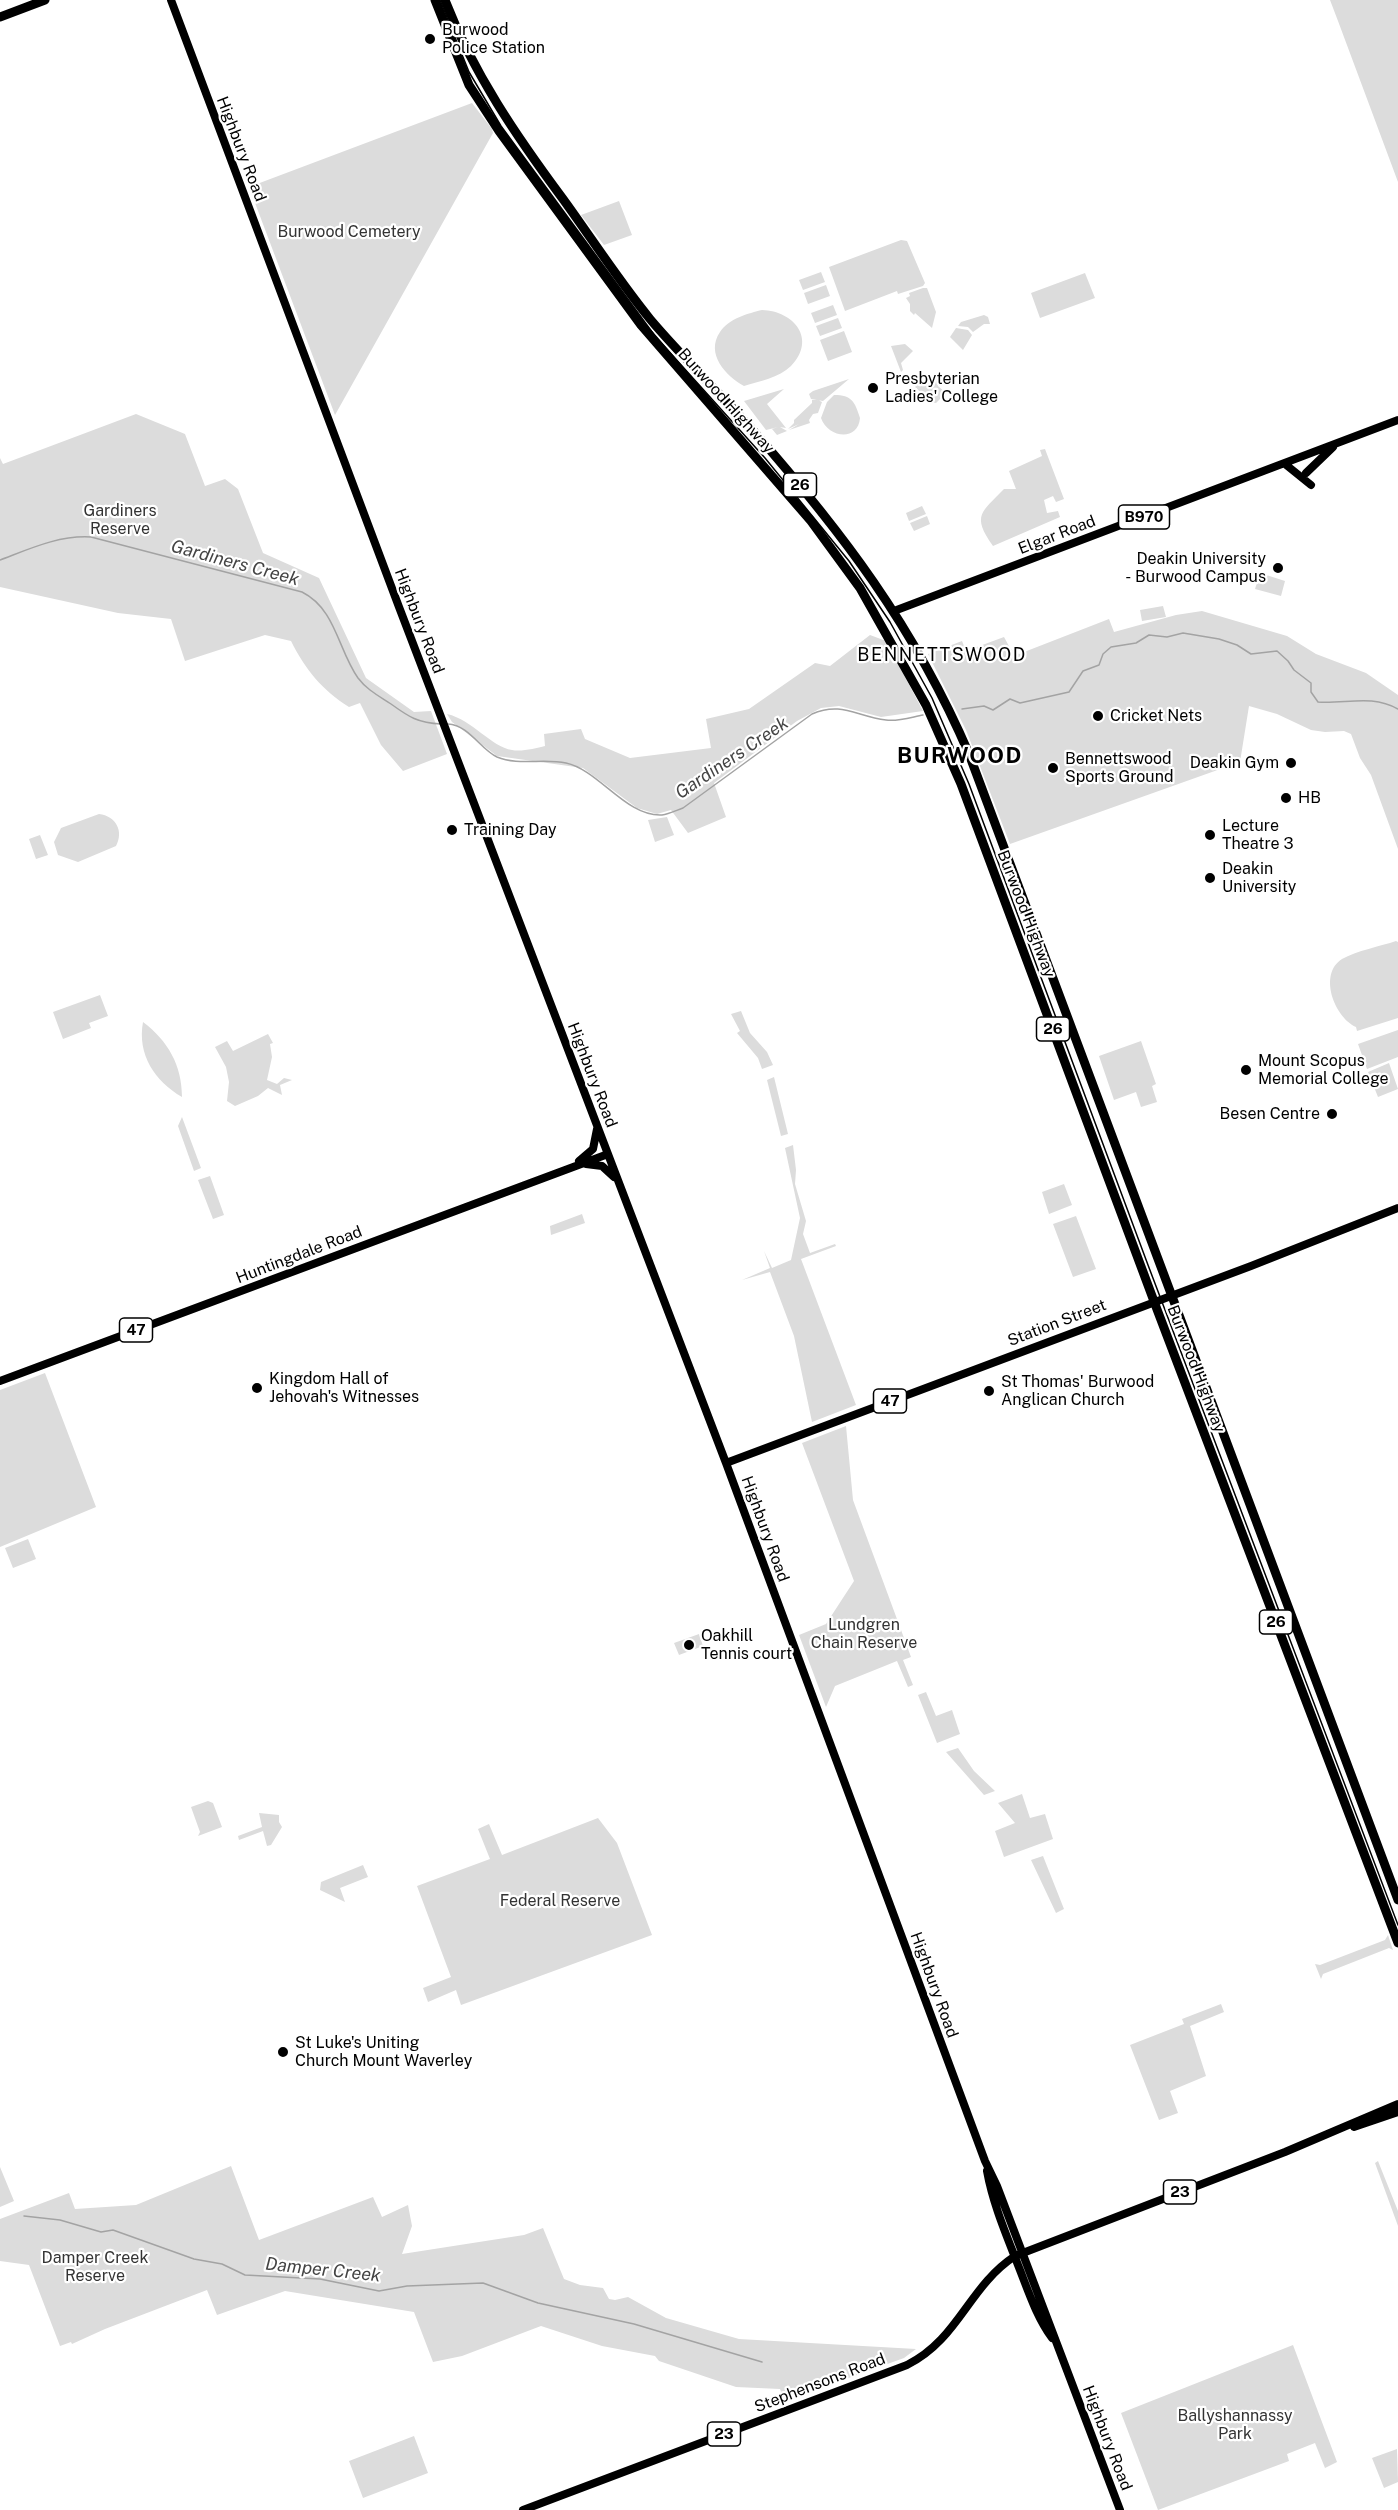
<!DOCTYPE html>
<style>
body{margin:0}
canvas{display:block;background:#fff}
</style>
<canvas width="1398" height="2510"></canvas>
<script>
const ctx = document.querySelector('canvas').getContext('2d');
ctx.lineJoin = 'round';
function paint(path, color) {
  ctx.fillStyle = color;
  ctx.fill(path, 'evenodd');
}
function trace(path, color, width, dash) {
  ctx.strokeStyle = color;
  ctx.lineWidth = width;
  ctx.lineCap = dash ? 'butt' : 'round';
  ctx.setLineDash(dash || []);
  ctx.stroke(path);
}
function label(font, color, halo, rows, align = 'center') {
  ctx.font = font + ' "Public Sans",sans-serif';
  ctx.lineWidth = 4.5;
  ctx.setLineDash([]);
  ctx.textBaseline = 'middle';
  ctx.strokeStyle = halo;
  ctx.fillStyle = color;
  for (const [text, x, y, turn = 0] of rows) {
    ctx.save();
    ctx.translate(x, y);
    ctx.rotate((+turn || 0) * Math.PI / 180);
    ctx.textAlign = isNaN(turn) ? turn : align;
    if (halo) ctx.strokeText(text, 0, 0);
    ctx.fillText(text, 0, 0);
    ctx.restore();
  }
}
const green = new Path2D(`
 M1330,0H1398V182L1338,21Z
 M472,103L492,129L493,133L335,415L249,187Z
 M619,201L632,235L604,245L581,215Z
 M901,240L907,241L925,283L923,286L898,294L897,291L845,311L829,267Z
 M821,272L825,282L803,290L799,280Z
 M1085,273L1095,298L1040,318L1031,293Z
 M826,285L830,296L808,304L804,293Z
 M923,288H927L936,312L932,328L915,313L914,315L910,311V304L906,298L910,296L909,293Z
 M833,305L837,315L815,323L811,313Z
 M762,310C794,311 817,339 791,366C779,378 759,381 744,386C726,376 705,354 720,332C728,319 749,313 762,310Z
 M984,315L988,317L990,324H984L973,332L968,327L958,326L961,322Z
 M838,318L842,328L820,336L816,326Z
 M956,328L968,330L972,335L963,350L950,337Z
 M844,331L852,352L828,361L820,340Z
 M905,344L913,351L901,363L903,370L901,372L891,346Z
 M923,377L938,379V386L946,393L936,403L931,402L915,387Z
 M849,379L823,401L811,399L809,394L813,391Z
 M784,389L767,404L786,428L780,427L787,431L777,435L772,429L778,427L766,430L744,401Z
 M834,395C852,395 855,402 860,418C858,442 828,438 821,418L827,402Z
 M812,400H818L822,402L818,413L813,414L809,420L810,423L789,430L799,424L788,429L794,423V420L812,403Z
 M136,414L185,434L205,486L225,479L238,489L263,553L319,578L366,678L414,712L431,711L447,754L403,771L381,745L360,703L349,707C322,690 305,669 291,641L265,635L185,661L171,619L118,613L0,587V458L3,464Z
 M1045,449L1064,499L1056,502L1053,496L1044,500L1047,513L1058,511L1060,517L993,546C971,515 982,512 1004,489H1016L1009,471L1042,456L1040,450Z
 M922,506L926,514L909,521L906,513Z
 M927,516L930,524L914,531L910,523Z
 M1260,573L1285,581L1281,596L1255,589Z
 M1163,606L1166,617L1142,621L1140,610Z
 M1202,611L1287,636L1316,654L1366,673L1398,695V849L1371,775L1360,758L1351,734L1344,731L1325,732L1311,730L1277,714L1249,706L1240,762L1010,844L966,730L928,654L962,641L966,651L1004,637L1010,648L1019,654L1109,619L1114,632L1176,615Z
 M870,635L886,641L923,711L881,717L839,706L821,708L797,721L714,783L726,817L688,833L671,810L657,814L637,808L583,768L497,756L452,722L447,714C473,720 491,747 512,750C522,752 536,748 545,746L544,734L581,729L585,739L630,758L711,748L706,719L749,709L815,663L830,666Z
 M99,814C116,816 124,831 116,846L78,862L58,855L54,842L61,828Z
 M667,817L674,835L655,842L648,820Z
 M40,835L48,855L36,859L29,839Z
 M1396,941L1398,942V1018L1357,1031L1356,1027C1334,1017 1318,974 1342,959C1356,951 1381,946 1396,941Z
 M100,995L108,1016L89,1023L91,1028L63,1039L53,1012Z
 M741,1011L750,1033L767,1052L773,1065L762,1069L758,1058L737,1033L740,1031L731,1014Z
 M143,1022C168,1041 182,1065 182,1097C155,1081 137,1055 143,1022Z
 M1398,1030V1057L1367,1069L1358,1044Z
 M268,1034L273,1043L270,1044L272,1057L267,1080L277,1084L284,1078L292,1080L280,1085L282,1095L268,1088L258,1096L235,1106L227,1101L229,1082L226,1067L215,1047L227,1041L233,1051Z
 M1141,1041L1156,1084L1152,1086L1157,1102L1141,1107L1136,1092L1114,1100L1099,1056Z
 M1389,1063L1398,1089L1378,1097L1368,1072Z
 M774,1077L788,1134L781,1136L767,1080Z
 M182,1117L201,1168L194,1171L178,1126Z
 M793,1145L796,1170L795,1184L806,1221L803,1234L810,1253L835,1244L836,1246L801,1259L856,1405L812,1422L794,1336L770,1272L742,1280L770,1268L764,1251L772,1268L791,1260L800,1218L785,1148Z
 M210,1176L224,1215L213,1219L198,1180Z
 M1064,1184L1072,1205L1049,1214L1042,1192Z
 M582,1214L585,1223L551,1235L550,1226Z
 M1076,1216L1096,1269L1073,1277L1053,1224Z
 M45,1373L96,1507L0,1547V1390Z
 M846,1426L853,1500L911,1657L903,1660L913,1685L908,1687L897,1661L835,1686L826,1707L799,1635L826,1624L854,1581L802,1443Z
 M28,1539L36,1559L13,1568L5,1548Z
 M699,1634L703,1646L679,1655L674,1643Z
 M926,1692L936,1716L952,1710L960,1734L937,1743L918,1695Z
 M958,1748L974,1771L995,1791L984,1795L946,1752Z
 M1022,1794L1030,1818L1045,1814L1053,1839L1004,1857L995,1831L1015,1823L998,1803Z
 M208,1801L213,1803L222,1827L198,1836L200,1832L191,1807Z
 M259,1813L279,1815V1822L282,1827L271,1845L267,1846L263,1831L239,1840L238,1836L262,1827Z
 M598,1818L617,1843L652,1935L461,2005L456,1990L428,2002L423,1988L451,1977L417,1886L490,1859L478,1829L489,1824L502,1855Z
 M1043,1856L1064,1909L1056,1913L1031,1860Z
 M363,1865L368,1877L340,1888L345,1902L320,1890L321,1882Z
 M1388,1935L1393,1950L1389,1948L1323,1974L1321,1979L1315,1964L1320,1965L1385,1940Z
 M1221,2004L1224,2012L1190,2026L1206,2076L1170,2091L1178,2113L1159,2120L1130,2045L1184,2024L1182,2019Z
 M1378,2161L1398,2211V2226L1375,2163Z
 M231,2166L259,2240L373,2197L382,2217L408,2205L412,2226L402,2254L524,2235L543,2228L564,2279L580,2285L603,2288L609,2299L615,2300L628,2297L666,2318L739,2339L916,2349L904,2358L785,2401L780,2389L736,2387L659,2361L655,2356L602,2346L541,2326L462,2356L433,2362L414,2312L285,2291L217,2315L207,2290L105,2329L72,2344L71,2342L60,2346L29,2265L0,2261V2219L69,2193L75,2209L136,2205Z
 M0,2167L14,2201L0,2207Z
 M1293,2345L1337,2462L1325,2468L1315,2443L1287,2454L1289,2461L1158,2510L1121,2413Z
 M414,2436L428,2473L363,2498L349,2461Z
 M1397,2449L1398,2482L1384,2488L1372,2458Z`);
const stream = new Path2D(`
 M0,560C29,549 59,535 91,537L302,592C336,609 338,650 358,678C367,690 379,696 391,704C409,717 418,723 441,724
 M962,709L984,706L993,710L1010,699L1020,703L1069,692L1083,671L1099,665L1103,654L1111,647L1136,643L1149,635L1167,637L1183,633L1219,639L1237,645L1251,654L1277,651L1288,661L1294,670L1311,683V692L1318,702C1346,704 1372,694 1398,709
 M448,724C469,725 480,749 497,757C518,766 544,758 566,763C599,770 626,817 662,815C669,814 677,810 683,808L812,714C842,701 857,717 886,720C897,722 912,717 923,715
 M24,2216L60,2220L101,2232L113,2230L194,2259L222,2264L245,2275L320,2279L379,2291L407,2286L483,2283L538,2303L634,2324L762,2362`);
const primary = new Path2D(`
 M171,0L399,607L726,1463L985,2161L997,2186L1120,2510
 M1285,464L1311,485
 M1306,473L1333,447
 M894,611L1398,420
 M579,1161L593,1149L597,1129
 M586,1164L602,1166L614,1177
 M0,1381L608,1154
 M726,1463L1251,1266L1398,1208
 M1354,2127L1398,2112
 M987,2171C993,2204 1006,2234 1018,2265C1028,2290 1036,2316 1052,2338
 M523,2510L907,2365C959,2339 968,2287 1015,2256L1285,2152L1398,2104`);
const highway = new Path2D(`
 M435,0L469,85L499,131L641,325L811,521L860,588L926,705L961,784L1158,1312L1398,1943
 M445,0C473,73 517,137 563,199C592,239 619,281 650,319C682,357 718,391 751,428C842,532 914,626 969,754L1398,1900
 M0,17L45,0`);
const tram = new Path2D(`
 M440,0L469,72L501,126L655,336L765,458L849,561L890,622L932,698L969,784L1148,1265L1398,1925`);
const markers = [
 [430,39,6,"#000"],
 [873,388,6,"#000"],
 [1278,568,6,"#000"],
 [1098,716,6,"#000"],
 [1291,763,6,"#000"],
 [1053,768,6,"#000"],
 [1286,798,6,"#000"],
 [452,830,6,"#000"],
 [1210,835,6,"#000"],
 [1210,878,6,"#000"],
 [1246,1070,6,"#000"],
 [1332,1114,6,"#000"],
 [257,1388,6,"#000"],
 [989,1391,6,"#000"],
 [689,1645,6,"#000"],
 [283,2052,6,"#000"]
];
const shields = [
 [800,485,33],
 [1144,517,51],
 [1053,1029,33],
 [136,1330,33],
 [890,1401,33],
 [1276,1622,33],
 [1180,2192,33],
 [724,2434,33]
];
const shieldNames = [
 ["26",800,485],
 ["B970",1144,517],
 ["26",1053,1029],
 ["47",136,1330],
 ["47",890,1401],
 ["26",1276,1622],
 ["23",1180,2192],
 ["23",724,2434]
];
const poiNames = [
 ["Burwood",442,30],
 ["Police Station",442,48],
 ["Presbyterian",885,379],
 ["Ladies' College",885,397],
 ["Deakin University",1266,559,"right"],
 ["- Burwood Campus",1266,577,"right"],
 ["Cricket Nets",1110,716],
 ["Bennettswood",1065,759],
 ["Sports Ground",1065,777],
 ["Deakin Gym",1279,763,"right"],
 ["HB",1298,798],
 ["Lecture",1222,826],
 ["Theatre 3",1222,844],
 ["Training Day",464,830],
 ["Deakin",1222,869],
 ["University",1222,887],
 ["Mount Scopus",1258,1061],
 ["Memorial College",1258,1079],
 ["Besen Centre",1320,1114,"right"],
 ["Kingdom Hall of",269,1379],
 ["Jehovah's Witnesses",269,1397],
 ["St Thomas' Burwood",1001,1382],
 ["Anglican Church",1001,1400],
 ["Oakhill",701,1636],
 ["Tennis court",701,1654],
 ["St Luke's Uniting",295,2043],
 ["Church Mount Waverley",295,2061]
];
const streetNames = [
 ["Highbury Road",241,149,69],
 ["Burwood Highway",726,401,48],
 ["Elgar Road",1057,535,-21],
 ["Highbury Road",419,621,69],
 ["Burwood Highway",1026,914,69],
 ["Highbury Road",592,1075,69],
 ["Huntingdale Road",299,1255,-21],
 ["Station Street",1057,1323,-21],
 ["Burwood Highway",1196,1369,69],
 ["Highbury Road",765,1529,70],
 ["Highbury Road",934,1985,70],
 ["Stephensons Road",820,2383,-21],
 ["Highbury Road",1107,2438,69]
];
const parkNames = [
 ["Burwood Cemetery",349,232],
 ["Gardiners",120,511],
 ["Reserve",120,529],
 ["Lundgren",864,1625],
 ["Chain Reserve",864,1643],
 ["Federal Reserve",560,1901],
 ["Damper Creek",95,2258],
 ["Reserve",95,2276],
 ["Ballyshannassy",1235,2416],
 ["Park",1235,2434]
];
const waterNames = [
 ["Gardiners Creek",235,563,15],
 ["Gardiners Creek",732,758,-34],
 ["Damper Creek",323,2270,6]
];
const neighbourhoodNames = [
 ["BENNETTSWOOD",942,655]
];
const districtNames = [
 ["BURWOOD",960,756]
];
paint(green, '#dcdcdc');
trace(stream, '#a3a3a3', 1.5);
trace(primary, '#000', 8);
trace(highway, '#000', 9);
trace(tram, '#000', 1.5);
for (const [x, y, r, color] of markers) {
  const dot = new Path2D();
  dot.arc(x, y, r, 0, 2 * Math.PI);
  ctx.fillStyle = color;
  ctx.fill(dot);
  trace(dot, '#fff', 2);
}
for (const [x, y, w] of shields) {
  const box = new Path2D();
  box.roundRect(x - w / 2, y - 12, w, 24, 4.5);
  ctx.fillStyle = '#fff';
  ctx.fill(box);
  trace(box, '#000', 1.5);
}
label('bold 15px', '#000', null, shieldNames);
label('16px', '#000', '#fff', poiNames, 'left');
label('16px', '#000', '#fff', streetNames);
label('16px', '#333', '#fff', parkNames);
label('italic 18px', '#444', '#fff', waterNames);
ctx.letterSpacing = '1.5px';
label('18px', '#000', '#fff', neighbourhoodNames);
ctx.letterSpacing = '0px';
ctx.letterSpacing = '1.5px';
label('bold 22px', '#000', '#fff', districtNames);
ctx.letterSpacing = '0px';
</script>
